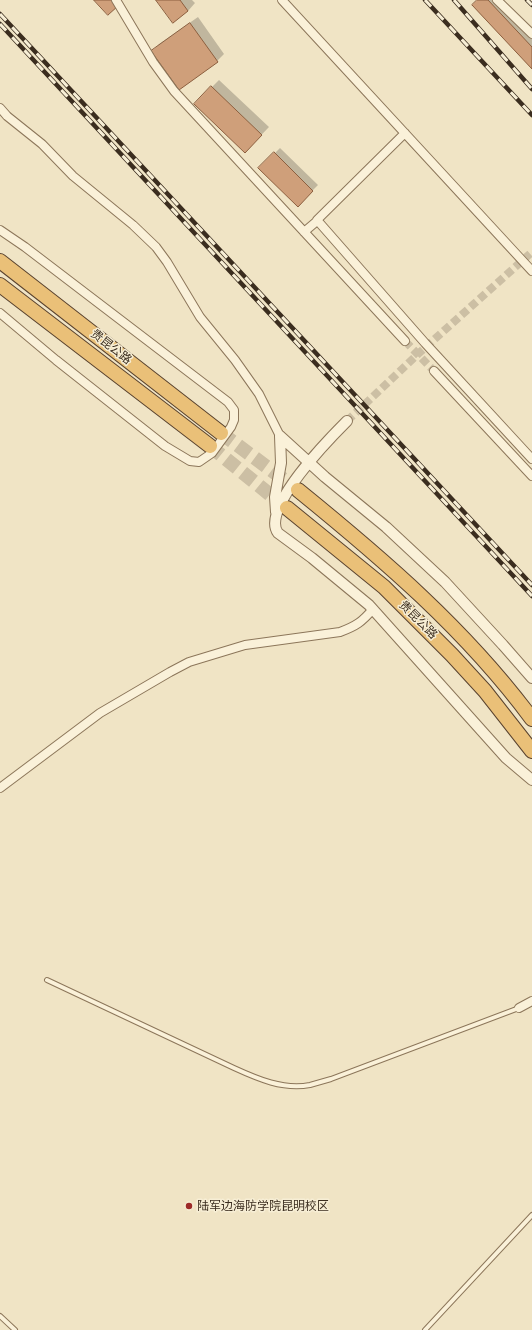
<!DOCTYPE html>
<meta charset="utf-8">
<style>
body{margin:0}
canvas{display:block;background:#f0e4c5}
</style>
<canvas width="532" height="1330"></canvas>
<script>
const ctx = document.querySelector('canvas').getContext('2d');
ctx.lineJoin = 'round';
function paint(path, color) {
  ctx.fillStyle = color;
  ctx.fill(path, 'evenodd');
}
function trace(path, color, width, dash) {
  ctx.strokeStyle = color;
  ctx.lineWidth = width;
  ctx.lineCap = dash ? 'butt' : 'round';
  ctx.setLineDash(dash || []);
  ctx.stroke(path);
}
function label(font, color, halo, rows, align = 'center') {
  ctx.font = font + ' Literata,"Noto Sans SC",serif';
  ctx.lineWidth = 3;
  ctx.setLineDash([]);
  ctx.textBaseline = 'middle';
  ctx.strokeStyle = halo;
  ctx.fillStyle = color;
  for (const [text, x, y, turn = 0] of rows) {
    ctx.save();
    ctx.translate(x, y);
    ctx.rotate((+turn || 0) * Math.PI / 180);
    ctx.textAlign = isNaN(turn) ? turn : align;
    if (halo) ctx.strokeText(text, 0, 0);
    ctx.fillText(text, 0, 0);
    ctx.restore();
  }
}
const shadow = new Path2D(`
 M157,0H192L195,3L188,11Z
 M478,0H502L532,33V68Z
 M198,17L224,54L217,61L152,52L159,44Z
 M219,80L269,127L245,152L195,104Z
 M280,148L318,185L298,205L260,168Z`);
const building = new Path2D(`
 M94,0H112L118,6L108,15Z
 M156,0H180L188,11L173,23Z
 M477,0H488L532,47V69L472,5Z
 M190,23L218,62L179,90L151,51Z
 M211,86L262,135L245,153L194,104Z
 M274,152L313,191L298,207L258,168Z`);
const minorTunnel = new Path2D(`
 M405,341L434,371
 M347,421L418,354L532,252`);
const trunkTunnel = new Path2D(`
 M221,433L298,490
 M210,446L284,506`);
const service = new Path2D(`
 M47,980L234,1068C258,1079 283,1090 310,1085C317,1083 324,1081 331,1079L519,1008
 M0,1316L15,1330
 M425,1330L532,1215`);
const minor = new Path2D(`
 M116,0L153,62L174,91L405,341
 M282,0L532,271
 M497,0L532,34
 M0,108L7,116L42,144L73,176L133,225L156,247L167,262L200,317L235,360L259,394L280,436
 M405,133L317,220L425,343L532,459
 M0,230L25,247L228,402L234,410V420L231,427L212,453L199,462L190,461L165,446L56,360L0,313
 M304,232L317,221
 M434,371L532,476
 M0,788L100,713L170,672L189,662L245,645L340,632C356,626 362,622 373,609
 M519,1008L532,1001`);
const tertiary = new Path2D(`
 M347,421C330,438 260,509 278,533L312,558L369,605L506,758L532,780
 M280,436L325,477L386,527L445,582L503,645L532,678
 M276,512L275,497L281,463L280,436`);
const trunk = new Path2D(`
 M0,261L221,433
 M0,285L210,446
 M298,490C383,559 466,630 532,719
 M287,508L384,587L452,655L485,691L532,751`);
const rail = new Path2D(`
 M425,0L532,115
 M454,0L532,89
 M527,0L532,5
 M0,14L532,585
 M0,24L532,596`);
const markers = [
 [189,1206,4,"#9d2a28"]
];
const streetNames = [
 ["贵昆公路",111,347,38],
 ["贵昆公路",418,620,45]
];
const poiNames = [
 ["陆军边海防学院昆明校区",197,1206]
];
paint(shadow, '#0003');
paint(building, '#cf9f7a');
trace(building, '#8c5f3f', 1);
trace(minorTunnel, '#ccbfa4', 8, [8, 4]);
trace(trunkTunnel, '#ccbfa4', 14, [14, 7]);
trace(service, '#8c765a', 6);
trace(minor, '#8c765a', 10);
trace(tertiary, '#8c765a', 12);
trace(trunk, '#5a432f', 16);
trace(service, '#faf1d9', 4);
trace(minor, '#faf1d9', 8);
trace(tertiary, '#faf1d9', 10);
trace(trunk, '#eac078', 14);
trace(rail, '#3b2d1f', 4.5);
trace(rail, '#f7eed5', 3, [9]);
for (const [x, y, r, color] of markers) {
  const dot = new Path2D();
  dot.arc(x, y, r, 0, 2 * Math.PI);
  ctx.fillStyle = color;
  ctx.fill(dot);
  trace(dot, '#f7eed5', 1.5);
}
label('12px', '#3b2d1f', '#f7eed5', streetNames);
label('12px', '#3b2d1f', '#f7eed5', poiNames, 'left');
</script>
